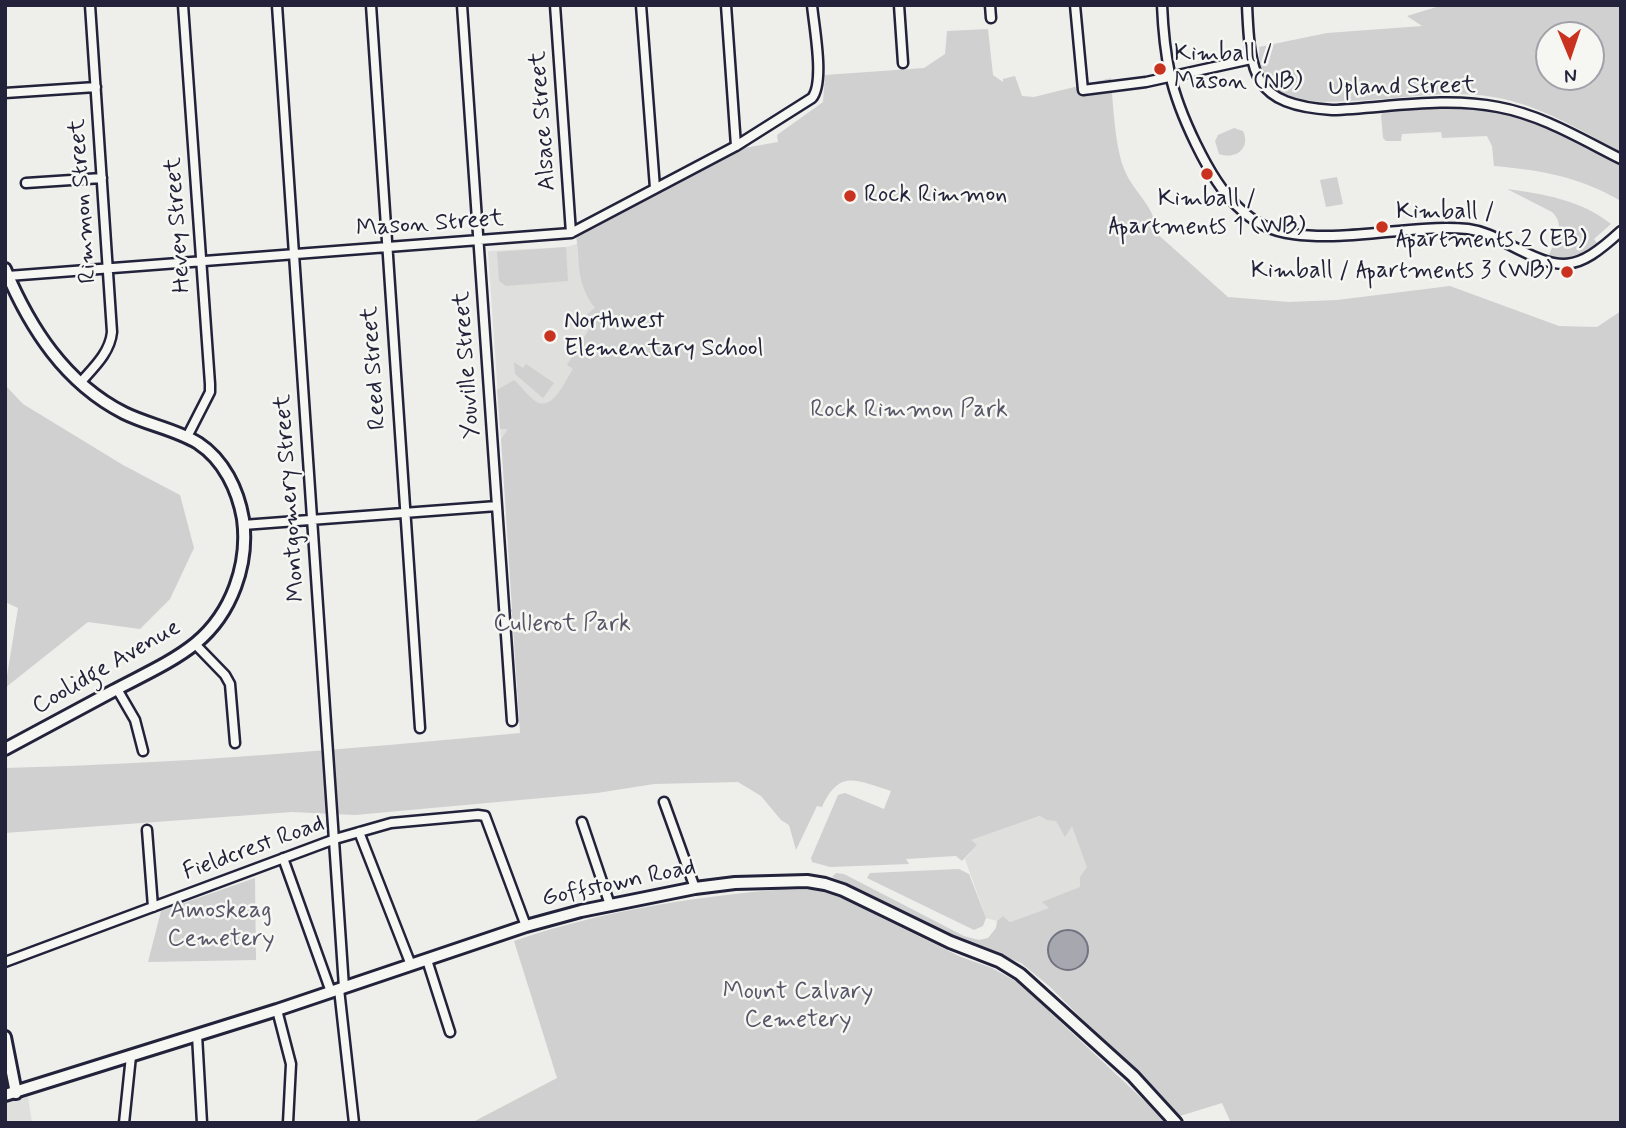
<!DOCTYPE html>
<style>
body{margin:0}
#map{position:relative;width:1626px;height:1128px;overflow:hidden;background:#eeeeeb;font-family:Mynerve,sans-serif}
canvas{display:block}
.frame{position:absolute;inset:0;border:7px solid #22223b;pointer-events:none}
.north{position:absolute;left:1535px;top:21px;width:70px;height:70px;box-sizing:border-box;background:#f6f6f2;border:2px solid #a1a1a9;border-radius:50%;rotate:178deg;font-size:19px;font-weight:700;line-height:28px;text-align:center;color:#22223b}
.north::after{content:'';display:block;margin:auto;width:24px;height:32px;background:#c8321e;clip-path:polygon(50% 0,100% 100%,50% 72%,0 100%)}
</style>
<div id="map">
<canvas width="1626" height="1128"></canvas>
<div class="frame"></div>
<div class="north">N</div>
</div>
<script>
const ctx = document.querySelector('canvas').getContext('2d');
ctx.lineJoin = 'round';
function paint(path, color) {
  ctx.fillStyle = color;
  ctx.fill(path, 'evenodd');
}
function trace(path, color, width, dash) {
  ctx.strokeStyle = color;
  ctx.lineWidth = width;
  ctx.lineCap = dash ? 'butt' : 'round';
  ctx.setLineDash(dash || []);
  ctx.stroke(path);
}
function label(font, color, halo, rows, align = 'center') {
  ctx.font = font + ' Mynerve,sans-serif';
  ctx.lineWidth = 5;
  ctx.setLineDash([]);
  ctx.textBaseline = 'middle';
  ctx.strokeStyle = halo;
  ctx.fillStyle = color;
  for (const [text, x, y, turn = 0] of rows) {
    ctx.save();
    ctx.translate(x, y);
    ctx.rotate((+turn || 0) * Math.PI / 180);
    ctx.textAlign = isNaN(turn) ? turn : align;
    if (halo) ctx.strokeText(text, 0, 0);
    ctx.fillText(text, 0, 0);
    ctx.restore();
  }
}
const built = new Path2D(`
 M577,244L578,260L595,308L581,415L509,429L501,439L488,251L566,247Z
 M1041,816L1090,818L1087,893L1077,890L1043,902L1050,908L1010,922L1003,916L997,921L986,918L965,859L976,846L970,840Z
 M28,1097L32,1123H5V1103Z`);
const green = new Path2D(`
 M1443,5H1621V152C1581,131 1539,104 1493,97C1446,89 1397,100 1349,101C1326,102 1303,104 1282,92C1272,86 1262,72 1260,62C1258,55 1260,54 1259,47L1327,33L1422,26L1407,16ZM1549,35H1591V77H1549Z
 M988,29L993,75L1003,82V79L1015,76L1022,96L1034,97L1111,78C1113,104 1115,149 1125,171C1133,191 1154,206 1156,228L1154,231L1228,297L1289,302L1337,300L1450,286L1559,326L1597,327L1621,311V1123H1231L1222,1103L1180,1116L1049,986L1021,963L956,937L832,877L836,873L844,874L964,936L979,940L988,938L996,928L997,921L1003,916L1010,922L1049,908L1042,902L1080,887V877L1087,867L1072,826L1065,837L1056,821L1047,820L1040,816L971,840L977,845L962,861L956,856L906,859L909,864L830,867L812,862L811,858L838,795L845,793L884,809L891,791C857,781 840,768 822,807L817,806L796,850L789,825L781,820L761,796L738,782L654,784L597,793L355,815L292,812L5,833V768C177,764 349,749 520,733L512,613L510,610L512,609L501,439L508,429H500L497,390L514,380C521,386 531,400 539,403C555,408 566,379 573,369L567,365L591,326L587,314L595,308C576,283 580,264 576,235L744,148L778,142L777,135L823,102L825,75L924,68L945,54L947,31ZM1071,930L1061,970C1048,959 1050,951 1053,935L1060,931Z
 M1444,106C1519,107 1556,129 1621,161V201C1580,177 1541,170 1494,166L1492,146L1487,136L1442,138L1441,132L1402,134L1401,141H1386L1383,138L1381,115L1384,111Z
 M1234,128L1243,131C1251,148 1236,160 1219,154L1215,141L1218,135Z
 M1337,177L1343,204L1326,207L1320,180Z
 M1507,189C1544,194 1581,200 1611,224L1594,239L1598,245C1584,254 1563,266 1549,255C1555,240 1566,225 1552,212Z
 M566,247L568,281L506,286L499,281L497,252Z
 M514,362L523,368L526,364L554,383L543,398L515,374Z
 M5,385L23,404L123,465L180,495L194,548L170,599L140,629L88,622L5,688L18,608L5,602Z
 M959,869L969,874L986,918L983,926L974,930L867,878L870,873Z
 M255,878L256,960L148,962L161,911Z
 M774,890H816L831,893L961,957L992,968L1019,983L1168,1123H471L557,1078L514,941C598,912 686,898 774,890Z`);
const water = new Path2D(`
 M1048 950a20 20 0 1 1 40 0a20 20 0 1 1-40 0Z`);
const street = new Path2D(`
 M183,5L210,384V392L187,437
 M277,5L344,987
 M371,5L420,728
 M462,5L512,721
 M555,5L571,233
 M641,5L655,188
 M726,5L736,146
 M899,5L903,63
 M990,5L991,18
 M1075,5L1083,90L1146,82L1251,59
 M1162,5C1163,28 1165,51 1170,74C1178,111 1209,180 1237,206C1252,221 1272,232 1293,234C1351,242 1410,224 1468,229C1483,231 1495,237 1508,244C1562,272 1575,273 1621,231
 M1247,5C1250,75 1253,105 1332,110C1386,108 1444,96 1498,107C1542,115 1581,139 1621,159
 M5,93L96,87
 M26,183L102,178
 M8,276L571,233L736,146L812,98C825,82 814,27 812,5
 M80,383C93,368 110,353 112,332L90,5
 M243,525L497,506
 M195,644L225,675L230,684L235,743
 M117,689L135,720L143,751
 M664,802L695,888
 M582,822L610,905
 M147,830L153,907
 M359,832L411,965
 M283,858L331,992
 M427,960L450,1032
 M5,962L335,839L391,823L478,815L485,816L526,926
 M339,989L354,1123
 M277,1010L291,1064L288,1123
 M197,1035L202,1123
 M124,1123L131,1056`);
const secondary = new Path2D(`
 M5,269C30,328 65,383 124,413C148,425 175,429 198,443C224,460 238,490 243,519C249,564 232,613 196,643C173,662 139,677 113,691C77,710 41,730 5,749
 M5,1037L16,1093
 M5,1095L277,1010L526,926L581,911L695,888L735,883L807,881L825,884L843,890L950,942L999,961L1020,974L1133,1076L1176,1123`);
const markers = [
 [1160,69,7,"#c8321e"],
 [1207,174,7,"#c8321e"],
 [850,196,7,"#c8321e"],
 [1382,227,7,"#c8321e"],
 [1567,272,7,"#c8321e"],
 [550,336,7,"#c8321e"]
];
const poiNames = [
 ["Kimball /",1174,55],
 ["Mason (NB)",1174,83],
 ["Rock Rimmon",864,196],
 ["Kimball /",1207,200,"center"],
 ["Apartments 1 (WB)",1207,228,"center"],
 ["Kimball /",1396,213],
 ["Apartments 2 (EB)",1396,241],
 ["Kimball / Apartments 3 (WB)",1553,272,"right"],
 ["Northwest",564,322],
 ["Elementary School",564,350]
];
const streetNames = [
 ["Upland Street",1402,88,-1],
 ["Alsace Street",544,121,-94],
 ["Rimmon Street",84,201,-94],
 ["Hevey Street",179,225,-94],
 ["Mason Street",430,225,-4],
 ["Youville Street",468,365,-94],
 ["Reed Street",375,368,-94],
 ["Montgomery Street",291,498,-94],
 ["Coolidge Avenue",107,668,-30],
 ["Fieldcrest Road",254,849,-20],
 ["Goffstown Road",619,884,-12]
];
const parkNames = [
 ["Rock Rimmon Park",909,411],
 ["Cullerot Park",562,625],
 ["Amoskeag",221,912],
 ["Cemetery",221,940],
 ["Mount Calvary",798,993],
 ["Cemetery",798,1021]
];
paint(built, '#dfdfde');
paint(green, '#d0d0d1');
paint(water, '#a7a7af');
trace(water, '#727281', 2);
trace(street, '#22223b', 13);
trace(secondary, '#22223b', 16);
trace(street, '#f6f6f2', 8);
trace(secondary, '#f6f6f2', 10);
for (const [x, y, r, color] of markers) {
  const dot = new Path2D();
  dot.arc(x, y, r, 0, 2 * Math.PI);
  ctx.fillStyle = color;
  ctx.fill(dot);
  trace(dot, '#f6f6f2', 2.5);
}
label('24px', '#22223b', '#f6f6f2', poiNames, 'left');
label('24px', '#22223b', '#f6f6f2', streetNames);
label('24px', '#565668', '#f6f6f2', parkNames);
</script>
